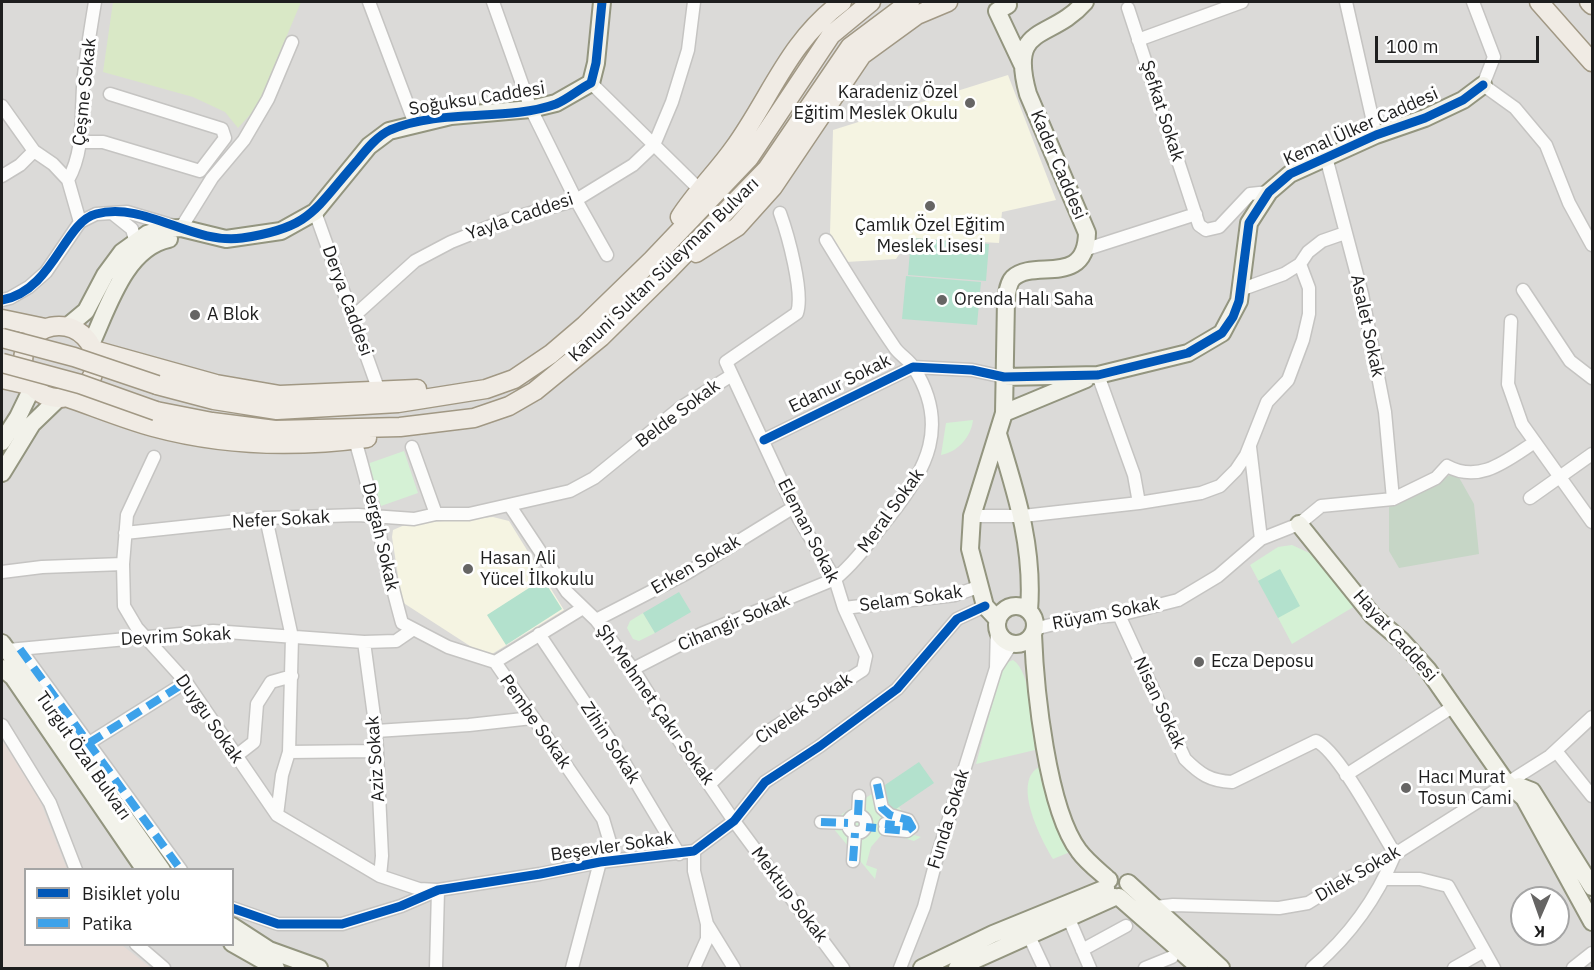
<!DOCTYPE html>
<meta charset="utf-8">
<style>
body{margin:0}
#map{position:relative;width:1594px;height:970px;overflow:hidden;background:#eceae6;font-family:"IBM Plex Sans",sans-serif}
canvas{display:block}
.frame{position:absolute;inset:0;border:3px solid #1e1e1e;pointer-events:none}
.legend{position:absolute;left:24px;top:868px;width:210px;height:78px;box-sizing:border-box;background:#fff;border:2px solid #a5a5a5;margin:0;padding:8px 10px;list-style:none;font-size:18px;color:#1e1e1e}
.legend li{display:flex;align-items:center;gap:12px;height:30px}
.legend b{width:30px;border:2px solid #a5a5a5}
.north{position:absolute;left:1510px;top:886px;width:60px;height:60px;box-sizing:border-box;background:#fff;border:2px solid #a5a5a5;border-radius:50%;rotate:182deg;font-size:16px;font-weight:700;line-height:24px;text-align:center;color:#1e1e1e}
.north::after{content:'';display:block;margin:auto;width:21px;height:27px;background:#666564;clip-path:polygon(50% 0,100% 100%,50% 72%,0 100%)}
.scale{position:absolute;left:1375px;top:36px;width:164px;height:27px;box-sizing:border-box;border:3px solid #1e1e1e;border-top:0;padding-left:8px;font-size:18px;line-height:21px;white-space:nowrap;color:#1e1e1e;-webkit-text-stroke:4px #fff;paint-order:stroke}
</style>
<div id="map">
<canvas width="1594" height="970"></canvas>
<div class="frame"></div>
<ul class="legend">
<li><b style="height:8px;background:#0057b8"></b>Bisiklet yolu</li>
<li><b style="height:8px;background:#3da2ea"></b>Patika</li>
</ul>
<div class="north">K</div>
<div class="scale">100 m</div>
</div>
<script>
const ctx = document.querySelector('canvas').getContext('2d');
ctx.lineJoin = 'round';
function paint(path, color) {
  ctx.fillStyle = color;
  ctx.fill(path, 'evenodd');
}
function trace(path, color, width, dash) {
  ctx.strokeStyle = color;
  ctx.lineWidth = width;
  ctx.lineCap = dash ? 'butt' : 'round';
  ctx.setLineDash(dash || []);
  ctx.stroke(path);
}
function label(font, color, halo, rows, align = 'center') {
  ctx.font = font + ' "IBM Plex Sans",sans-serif';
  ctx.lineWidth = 6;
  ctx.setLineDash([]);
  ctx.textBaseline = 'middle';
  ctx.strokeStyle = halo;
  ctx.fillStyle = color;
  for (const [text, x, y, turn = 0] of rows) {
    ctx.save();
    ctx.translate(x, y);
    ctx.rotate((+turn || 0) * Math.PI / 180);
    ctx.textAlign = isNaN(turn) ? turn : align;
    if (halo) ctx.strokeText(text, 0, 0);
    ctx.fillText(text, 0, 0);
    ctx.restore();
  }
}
const residential = new Path2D(`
 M2,2H1592V968H2ZM26,870H232V944H26ZM1522,898H1558V934H1522Z`);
const education = new Path2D(`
 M1008,75L1056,200L1002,212L999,243L910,238L896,259L846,262L830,233L833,130Z
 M493,517L509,521L564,610L487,657L402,602L392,537L393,530L407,524Z`);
const military = new Path2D(`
 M2,740L39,798L67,869L26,870V944L122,945L151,968H2Z`);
const grass = new Path2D(`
 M113,2H301L257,107L238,128L225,112L193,97L103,72Z`);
const cemetery = new Path2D(`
 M1452,474H1457L1474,504L1479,554L1399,568L1389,551V507Z`);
const park = new Path2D(`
 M973,420C971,437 958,452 941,455L946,423Z
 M404,451L418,493L381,506L367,464Z
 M1292,545L1318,557L1355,606L1292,644L1250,565L1278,547Z
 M643,613L655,633L639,641L633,639L627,628L630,621Z
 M1013,660C1032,672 1032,728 1035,750L976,764L1000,675L1006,663Z
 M1041,766L1044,776L1040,780L1047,785L1062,829L1059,832L1060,836L1067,841L1070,852L1053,859C1041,839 1010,780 1041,766Z
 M879,789L894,810L899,807L908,820L907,833L921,837L914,841L884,832L871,847L866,865L877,869L875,879L829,823Z`);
const pitch = new Path2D(`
 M911,238L989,244L986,281L908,275Z
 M906,276L981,282L977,325L902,319Z
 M1280,569L1300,606L1278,618L1258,581Z
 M543,579L562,609L506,645L487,615Z
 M679,592L691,612L655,633L643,613Z
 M919,762L934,783L893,811L879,789Z`);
const street = new Path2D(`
 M369,2L415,124
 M493,2L531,109L576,200L607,255
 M1346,2L1376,135
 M1473,2L1494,57L1483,85L1515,108L1546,145L1569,203L1592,245
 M1128,8L1199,225L1206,230L1219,227L1250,194L1269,192
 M1138,40L1242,2
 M591,83L699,189
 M2,106L34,151L53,164L68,180L80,222
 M81,142H103L200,171L225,138L222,129L110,94
 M1326,157L1362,294L1385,412L1393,499
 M2,176L20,165L34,151
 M68,180C86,148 80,111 84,75C87,51 91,26 95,2
 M315,212L379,391
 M112,213L132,229L135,240
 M1087,249L1196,214
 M1240,290L1284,274L1300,264L1308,252L1322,241L1345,233
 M1523,290L1570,361L1592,378
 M2,300L10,298L29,287L46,272L80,222L96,214L127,212L181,228L212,178L244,140L268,99L292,42
 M354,316L415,261L451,242L506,220L576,200L633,165L654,145L672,102L688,50L694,2
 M1511,321L1508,384L1522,424L1592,522
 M1098,375L1134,475L1139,503
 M355,440C373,500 385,562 402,623L448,647L495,662L603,819L615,859
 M764,440L913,367L972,370L1004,377
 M412,447L436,514
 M1250,447L1261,539
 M154,457L127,515L123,564L124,606L137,628L186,682L277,815L380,876L419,889L438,890L436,968
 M1530,498L1592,454
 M510,506L567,592L596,620L633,669L663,717L734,821L843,968
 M972,516H1023L1139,503L1201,493L1220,486L1236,470L1246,455L1267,402L1288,380L1303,340L1309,314V288L1300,264
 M266,518L292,637L289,752L282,775L277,815
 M125,533L266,518L358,515L414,519L436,514H469L570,491L594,478L680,408L732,375
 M2,572L42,567L123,564
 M844,608L955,595L978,587
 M1119,615L1185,759C1200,774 1210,781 1232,782L1316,741C1338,750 1380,830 1395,854C1376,900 1350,936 1312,968
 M596,620L687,573L794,507
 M1034,629L1075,619L1119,615L1178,600L1218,576L1261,539L1299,524L1321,506L1393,499L1436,478L1447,466C1480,484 1507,460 1535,442
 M539,634L618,752L679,854
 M364,642L376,731L382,856L380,876
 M20,649L181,870
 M8,650L213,631L364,642L396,641L412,630
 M495,662L583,608
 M996,668L1012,643
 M633,669L701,634L835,579C856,562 872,538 889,517C927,470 950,425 914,368C909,360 900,355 895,348C871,313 848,276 826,240
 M2,725L50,803L76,870
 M376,731L469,725L532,718
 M89,743L186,682
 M1556,751L1592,796
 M289,752L375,751
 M236,756L254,742L257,704L271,682L292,676
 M1346,775L1454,706
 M710,784L758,738L863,670L866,656L844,608L835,579L799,519L726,362L797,313C804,293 788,235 780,213
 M877,784L882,808L890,815L908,820L912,827
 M858,815L859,796
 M848 824a9 9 0 1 1 18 0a9 9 0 1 1-18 0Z
 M821,822L848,823
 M885,829L907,831L912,827L885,824
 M694,851V871L707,924L734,968
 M853,861L855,833
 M1385,879H1420L1448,886L1494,968
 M1155,907L1173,905L1279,908L1308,903L1345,880L1395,854L1550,756L1592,717
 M232,908L278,924H342L401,906L438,890L540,874L600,862L694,851L734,821L765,782L820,746L897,689L957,619L985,606
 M1069,919L1090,968
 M1029,936L1044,968
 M136,944L164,968
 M1082,950L1126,926
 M572,968L600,862
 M694,968L707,939V924
 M900,968L924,907L937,857L996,668L997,626
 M1145,968L1172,957
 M1454,968L1484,951
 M1573,968L1592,953`);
const secondary = new Path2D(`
 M1008,5L997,11L1022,64
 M68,326L86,311L105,275L122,252L147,234L163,229L181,228L226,239L281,231L315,212L369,146L389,131L451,116L531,109L556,103L591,83L596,63L602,2
 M91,344C108,308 125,248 169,239
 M1004,377L1098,375L1188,353L1222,333L1239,301L1249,223L1269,192L1290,174L1376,135L1425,118L1463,100L1483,85
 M1004,413L1086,379
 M998,434C1016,493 1034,547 1029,611
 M2,442L18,417L33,386
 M2,473L32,424L60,397
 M1299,524L1373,616L1401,640L1428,670L1506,782L1524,798L1592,922
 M997 625a19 19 0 1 1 38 0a19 19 0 1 1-38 0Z
 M998,620L985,606L970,549L972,516L1004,413L1006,300C1007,294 1008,283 1013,278C1034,258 1086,288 1087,233L1028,94C1008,22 1050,42 1085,2
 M1033,634C1035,688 1047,809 1079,851C1087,862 1099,871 1109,880
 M2,643L162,870
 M2,668L13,677L145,870
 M1519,786L1532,791L1592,887
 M1128,883L1221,968
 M1119,897L1200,968
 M232,926L269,950L319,968
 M232,943L276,968
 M922,968L993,934L1106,888
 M957,968L1115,897`);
const primary = new Path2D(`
 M1539,2L1592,62
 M1589,2L1592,5
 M680,217C696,192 717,172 734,148C771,97 788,42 842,2
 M696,253L737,227L773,187L862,55L917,15L948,2
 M2,319L45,328
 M23 362a36 36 0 1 1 72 0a36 36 0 1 1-72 0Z
 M94,350L216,384L280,395L417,389
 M2,379L33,386
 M157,385L214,400L277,410L398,403L486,389L514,379L551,354L585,325L652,260L749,158L831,35L871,2
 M66,397C95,407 124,419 153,427C223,446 294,448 367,438
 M156,411L212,422L275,430L400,427L474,418L509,406L535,391L601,337L669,270L767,169L850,47L910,2`);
const primaryBridge = new Path2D(`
 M2,338L74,357L157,385
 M2,363L80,384L156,411`);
const quiet = new Path2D(`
 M20,649L181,870
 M89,743L186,682
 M877,784L882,808L890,815L908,820L912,827
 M858,815L859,796
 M821,822L848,823
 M866,827L876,828
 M885,829L907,831L912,827L885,824
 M853,861L855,833`);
const cycleway = new Path2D(`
 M2,300C53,291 64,222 96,214C145,201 192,245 242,238C311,228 314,210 357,161C366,150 377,136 390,130C442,108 507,122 556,104C568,99 579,89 591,83L596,63L602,2
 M764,440L913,367L972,370L1004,377L1098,375L1188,353L1222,333L1233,317L1239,301L1249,223L1269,192L1290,174L1376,135L1425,118L1463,100L1483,85
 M232,908L278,924H342L401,906L438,890L540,874L600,862L694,851L734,821L765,782L820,746L897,689L957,619L985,606`);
const markers = [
 [970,103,6,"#666564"],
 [930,206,6,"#666564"],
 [942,300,6,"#666564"],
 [195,315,6,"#666564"],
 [468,569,6,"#666564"],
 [1199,662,6,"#666564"],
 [1406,788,6,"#666564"]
];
const streetNames = [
 ["Çeşme Sokak",85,92,-84],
 ["Soğuksu Caddesi",477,99,-9],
 ["Şefkat Sokak",1162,111,72],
 ["Kemal Ülker Caddesi",1361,127,-24],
 ["Kader Caddesi",1058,165,67],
 ["Yayla Caddesi",520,217,-19],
 ["Kanuni Sultan Süleyman Bulvarı",664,270,-44],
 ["Derya Caddesi",347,301,70],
 ["Asalet Sokak",1367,326,78],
 ["Edanur Sokak",840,384,-26],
 ["Belde Sokak",678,414,-37],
 ["Meral Sokak",891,511,-54],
 ["Nefer Sokak",281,520,-3],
 ["Eleman Sokak",808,531,63],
 ["Dergah Sokak",380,537,77],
 ["Erken Sokak",696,565,-30],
 ["Selam Sokak",911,599,-8],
 ["Rüyam Sokak",1106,614,-11],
 ["Cihangir Sokak",734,623,-23],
 ["Hayat Caddesi",1395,636,48],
 ["Devrim Sokak",176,637,-3],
 ["Nisan Sokak",1159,703,65],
 ["Şh.Mehmet Çakır Sokak",655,705,55],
 ["Civelek Sokak",804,709,-34],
 ["Duygu Sokak",209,719,55],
 ["Pembe Sokak",535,722,55],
 ["Zihin Sokak",610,743,57],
 ["Turgut Özal Bulvarı",83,756,55],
 ["Aziz Sokak",376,759,-94],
 ["Funda Sokak",949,819,-73],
 ["Beşevler Sokak",612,847,-8],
 ["Dilek Sokak",1358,874,-30],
 ["Mektup Sokak",789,895,53]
];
const poiNames = [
 ["Karadeniz Özel",958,93,"right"],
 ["Eğitim Meslek Okulu",958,114,"right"],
 ["Çamlık Özel Eğitim",930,226,"center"],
 ["Meslek Lisesi",930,247,"center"],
 ["Orenda Halı Saha",954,300],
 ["A Blok",207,315],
 ["Hasan Ali",480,559],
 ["Yücel İlkokulu",480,580],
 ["Ecza Deposu",1211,662],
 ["Hacı Murat",1418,778],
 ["Tosun Cami",1418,799]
];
paint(residential, '#dbdad8');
paint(education, '#f5f4e2');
paint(military, '#e6dbd6');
paint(grass, '#d9e8c6');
paint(cemetery, '#c6d6c6');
paint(park, '#d5f1d5');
paint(pitch, '#b3e1cd');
trace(street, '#c5c4c2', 15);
trace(secondary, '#93957f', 20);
trace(primary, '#a19884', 21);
trace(street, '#fcfcfb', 12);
trace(secondary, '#f2f2ea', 16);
trace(primary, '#f0ebe4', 18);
trace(primaryBridge, '#a19884', 21, []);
trace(primaryBridge, '#f0ebe4', 18);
trace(quiet, '#3da2ea', 8, [15, 8]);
trace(cycleway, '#0057b8', 9);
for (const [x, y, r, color] of markers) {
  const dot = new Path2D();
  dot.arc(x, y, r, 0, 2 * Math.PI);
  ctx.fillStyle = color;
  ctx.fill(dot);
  trace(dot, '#fff', 2);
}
label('18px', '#1e1e1e', '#fff', streetNames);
label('18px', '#1e1e1e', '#fff', poiNames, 'left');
</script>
